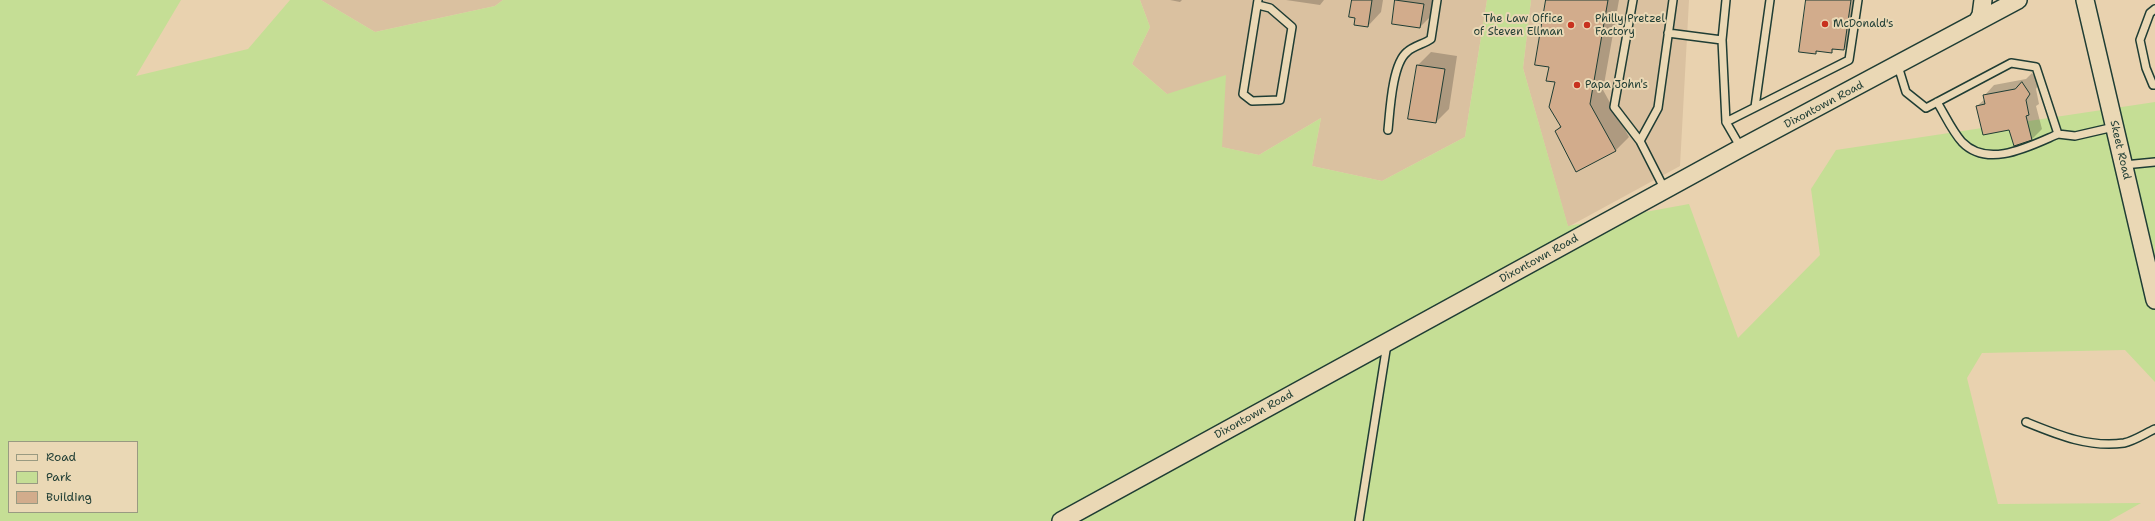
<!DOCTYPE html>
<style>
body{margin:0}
#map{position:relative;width:2155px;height:521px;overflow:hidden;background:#e9d2af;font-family:"Shantell Sans",sans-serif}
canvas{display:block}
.legend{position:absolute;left:8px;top:441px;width:130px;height:72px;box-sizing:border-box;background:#ead8b5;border:1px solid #999a81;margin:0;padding:5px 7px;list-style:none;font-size:12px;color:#1f3d34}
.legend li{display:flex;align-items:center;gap:8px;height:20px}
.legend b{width:20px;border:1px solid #999a81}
</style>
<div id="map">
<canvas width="2155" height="521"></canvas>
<ul class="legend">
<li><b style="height:5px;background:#ead8b5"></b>Road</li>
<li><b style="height:11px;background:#c5de95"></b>Park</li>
<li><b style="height:11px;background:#d2ac8c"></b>Building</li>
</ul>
</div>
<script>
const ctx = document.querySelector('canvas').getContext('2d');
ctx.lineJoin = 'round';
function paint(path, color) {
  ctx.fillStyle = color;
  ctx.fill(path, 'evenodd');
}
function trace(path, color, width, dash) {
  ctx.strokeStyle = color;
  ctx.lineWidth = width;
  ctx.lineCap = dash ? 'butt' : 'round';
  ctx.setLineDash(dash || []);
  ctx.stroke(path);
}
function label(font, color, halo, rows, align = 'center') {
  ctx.font = font + ' "Shantell Sans",sans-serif';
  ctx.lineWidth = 4;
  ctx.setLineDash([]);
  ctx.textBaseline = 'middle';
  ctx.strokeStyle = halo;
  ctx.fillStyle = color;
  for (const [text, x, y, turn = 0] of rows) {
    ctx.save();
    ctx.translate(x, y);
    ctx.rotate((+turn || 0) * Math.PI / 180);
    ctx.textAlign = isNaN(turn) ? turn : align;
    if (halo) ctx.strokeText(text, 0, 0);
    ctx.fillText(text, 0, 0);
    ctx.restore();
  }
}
const built = new Path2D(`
 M321,0H503L495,6L375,32Z
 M1140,0H1487L1465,137L1382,181L1312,166L1321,118L1259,155L1221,147L1167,94L1132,64L1150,27Z
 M1531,0H1689L1680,166L1568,227L1523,68Z`);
const green = new Path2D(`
 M0,0H181L136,76L248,49L290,0H321L375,32L495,6L503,0H1140L1150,27L1132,64L1167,94L1226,75L1222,147L1259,155L1321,118L1312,166L1382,181L1465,137L1487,0H1531L1523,68L1568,226L1689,204L1738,338L1820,255L1811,189L1836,150L2155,102V382L2125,350L1982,353L1967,378L1998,504L2141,503L2109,521H0ZM9,442H137V512H9Z`);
const shadow = new Path2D(`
 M1170,0H1182L1180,2Z
 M1286,0H1324L1320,5Z
 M1353,0H1383L1381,12L1368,26Z
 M1396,0H1435L1433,14L1420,27L1393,23Z
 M1547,0H1619L1603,90L1629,137L1616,150L1556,131L1561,125L1556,82L1550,67Z
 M1807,0H1862L1857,36L1844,49L1835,48L1831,52L1818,50L1816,53Z
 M1431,52L1457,56L1449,109L1436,122L1418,65Z
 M2032,73L2039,83L2036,89L2039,104L2036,106L2042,129L2032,139L2014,145L2010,129L1977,106L1985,99L1984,96L1994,85L2026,79Z`);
const building = new Path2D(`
 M1352,0H1372L1368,27L1354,25L1355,18L1349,17Z
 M1395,0L1424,4L1420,28L1392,24Z
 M1546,0H1608L1590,104L1616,151L1576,172L1555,131L1561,127L1549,107L1555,82L1546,81L1549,67L1535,65Z
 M1806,0H1851L1844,50L1832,49V53L1816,51V54L1799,52Z
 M1417,65L1445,69L1436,123L1408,119Z
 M2022,82L2030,94L2026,100L2029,115L2026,116L2032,140L2014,146L2009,130L1983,135L1976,106L1985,104L1983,95L2015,89Z`);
const service = new Path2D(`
 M1633,0L1614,107L1640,141
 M1258,5L1270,8L1292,27L1280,100L1252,101L1243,94L1258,0
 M2155,9L2150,13L2140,40L2146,68L2153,85H2155
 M1668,33L1722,40L1726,0
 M1722,40L1726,122
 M1898,66L1906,92L1926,108L2011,63L2036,67L2058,134L2075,136L2114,127
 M1937,102C1945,115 1952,131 1962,142C1988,169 2030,146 2058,134
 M1755,107L1770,0
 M1388,130C1390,111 1392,64 1407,52C1413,46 1424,44 1431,39L1437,0
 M1741,148L1726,122L1849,60L1858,0
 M2124,165L2155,162
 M1665,190L1640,141L1658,108L1673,0
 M2026,422C2058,435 2089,448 2124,443C2134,441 2146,433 2155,429
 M1359,521L1387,344`);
const tertiary = new Path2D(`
 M2085,0L2155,300
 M1977,22L1981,15L1983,0
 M1061,521L1741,148L2018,0`);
const markers = [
 [1825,24,4,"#c8321e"],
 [1571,25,4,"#c8321e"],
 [1587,25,4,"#c8321e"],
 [1577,85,4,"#c8321e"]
];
const poiNames = [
 ["The Law Office",1563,19,"right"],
 ["of Steven Ellman",1563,32,"right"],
 ["Philly Pretzel",1595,19],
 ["Factory",1595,32],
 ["McDonald's",1833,24],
 ["Papa John's",1585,85]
];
const streetNames = [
 ["Dixontown Road",1824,105,-28],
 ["Skeet Road",2120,150,77],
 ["Dixontown Road",1539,259,-29],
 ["Dixontown Road",1254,415,-29]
];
paint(built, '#dac1a0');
paint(green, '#c5de95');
paint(shadow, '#0003');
paint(building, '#d2ac8c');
trace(building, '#1f3d34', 1);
trace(service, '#1f3d34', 10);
trace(tertiary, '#1f3d34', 20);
trace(service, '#ead8b5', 7);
trace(tertiary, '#ead8b5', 17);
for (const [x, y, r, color] of markers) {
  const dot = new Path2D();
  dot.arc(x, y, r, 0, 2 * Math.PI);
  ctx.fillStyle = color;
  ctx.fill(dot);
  trace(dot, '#ead8b5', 1.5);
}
label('11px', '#1f3d34', '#ead8b5', poiNames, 'left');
label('11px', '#1f3d34', '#ead8b5', streetNames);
</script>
